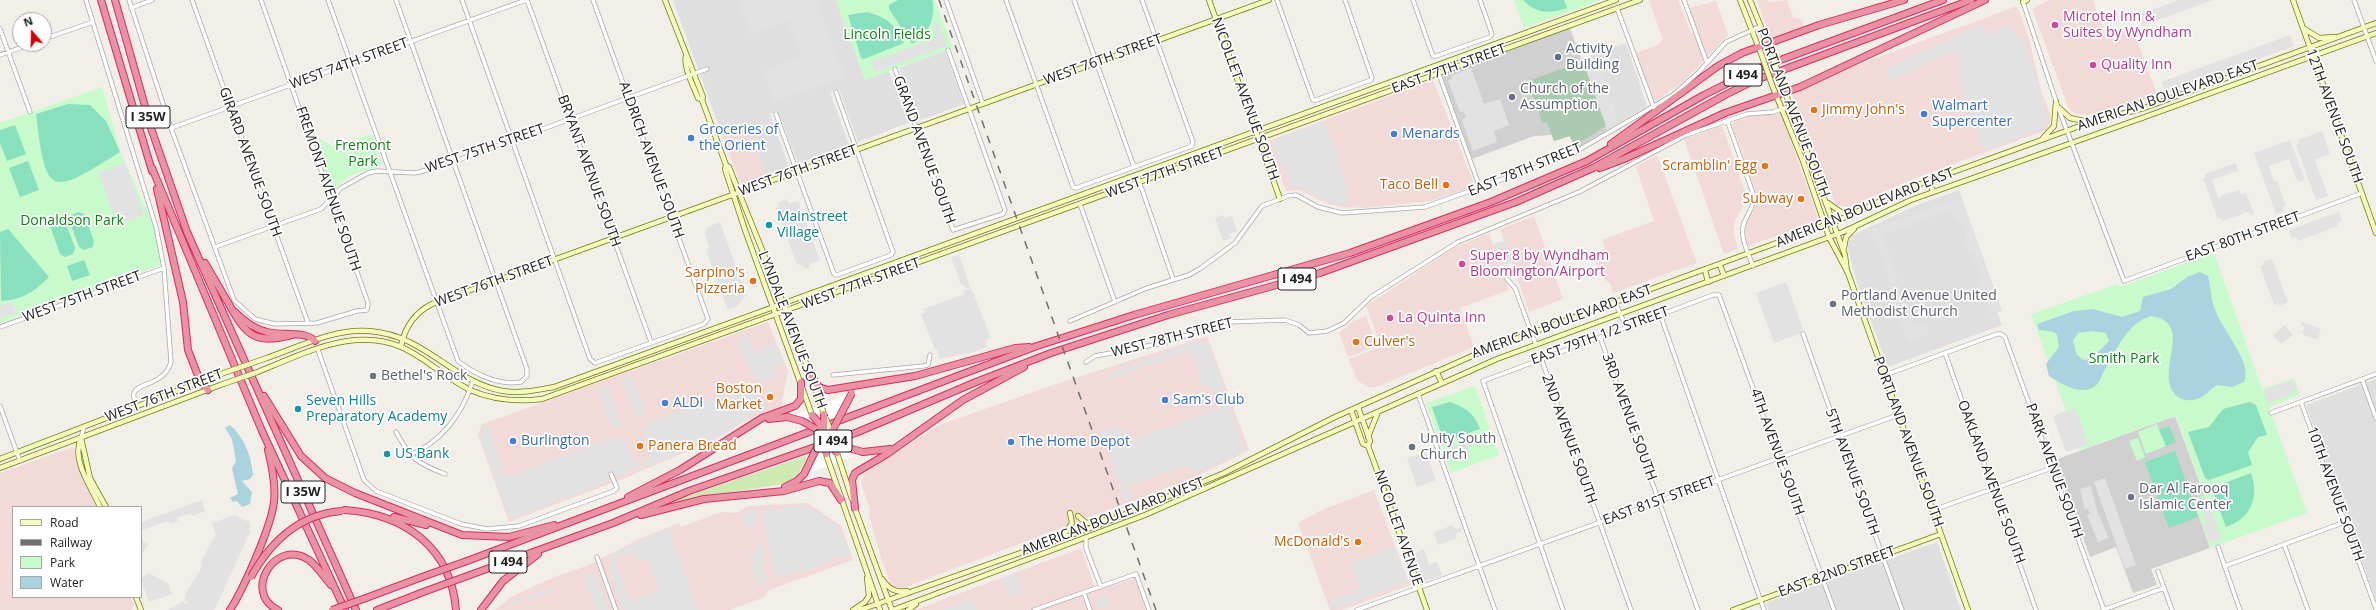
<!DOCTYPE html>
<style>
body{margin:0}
#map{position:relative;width:2376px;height:610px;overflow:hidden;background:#f2efe9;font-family:"Open Sans",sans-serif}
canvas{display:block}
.legend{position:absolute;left:12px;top:506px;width:130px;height:92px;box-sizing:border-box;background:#fff;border:1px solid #a7a7a7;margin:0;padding:5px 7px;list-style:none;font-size:12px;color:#222}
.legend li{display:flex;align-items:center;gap:8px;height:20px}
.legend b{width:20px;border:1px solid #a7a7a7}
.north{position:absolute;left:12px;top:12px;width:40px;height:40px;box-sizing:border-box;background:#fff;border:1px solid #a7a7a7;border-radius:50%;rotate:340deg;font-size:11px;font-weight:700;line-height:16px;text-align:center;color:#222}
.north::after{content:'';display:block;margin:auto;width:14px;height:18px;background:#d40000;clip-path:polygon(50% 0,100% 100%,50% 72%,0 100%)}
</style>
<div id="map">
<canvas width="2376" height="610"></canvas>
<ul class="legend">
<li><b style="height:5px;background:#f7fabf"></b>Road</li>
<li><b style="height:5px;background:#707070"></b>Railway</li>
<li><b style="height:11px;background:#c8facc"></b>Park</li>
<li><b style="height:11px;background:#aad3df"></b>Water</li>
</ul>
<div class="north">N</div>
</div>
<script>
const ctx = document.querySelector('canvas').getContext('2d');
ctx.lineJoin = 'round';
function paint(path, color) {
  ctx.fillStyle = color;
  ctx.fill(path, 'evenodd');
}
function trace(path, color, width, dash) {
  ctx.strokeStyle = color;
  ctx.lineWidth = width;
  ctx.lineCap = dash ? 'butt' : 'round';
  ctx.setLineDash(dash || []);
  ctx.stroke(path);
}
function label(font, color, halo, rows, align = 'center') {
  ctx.font = font + ' "Open Sans",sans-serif';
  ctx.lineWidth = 3.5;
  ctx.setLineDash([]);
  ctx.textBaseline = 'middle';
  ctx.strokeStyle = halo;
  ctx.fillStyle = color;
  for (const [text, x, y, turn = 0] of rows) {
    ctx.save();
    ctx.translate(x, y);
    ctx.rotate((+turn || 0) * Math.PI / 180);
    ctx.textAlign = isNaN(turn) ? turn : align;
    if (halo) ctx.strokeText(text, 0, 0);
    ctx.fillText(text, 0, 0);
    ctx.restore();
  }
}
const residential = new Path2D(`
 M673,0H836L865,80L889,71L908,123L858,142L839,90L830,92L849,145L798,164L778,111L770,114L789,167L766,176L747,123L721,132Z
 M1626,43L1647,106L1607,130L1582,59Z
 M945,51L964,104L918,121L899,68Z
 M1959,190L2002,311L1997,312L2002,325L1888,367L1856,280L1848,249L1849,237L1917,205Z
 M2376,379V600L2306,405Z
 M1937,542L1961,610H1768L1766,603Z`);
const commercial = new Path2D(`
 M1652,0H1678L1691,33L1697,31L1689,8L1716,1L1728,35L1684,81L1656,101L1653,99L1636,53L1657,45L1663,40L1649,1Z
 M1757,0H1768L1769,2L1787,0L1793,17L1802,20L1804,26L1773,37L1769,35Z
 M2049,0H2093L2106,37L2132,28L2158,96L2128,106L2087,115L2076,114L2069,109L2032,9Z
 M2017,6L2029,38L2040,87L2050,114V123L2046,130L1910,180L1854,205L1847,207L1836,205L1790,90Z
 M1433,80L1475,186L1432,201L1364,208L1342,207L1325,203L1300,190L1286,191L1268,144L1271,140Z
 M1781,113L1818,218L1816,222L1748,246L1745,231L1746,222L1753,212L1756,202L1755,190L1732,124L1737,119L1749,116Z
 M747,123L766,176L743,184L740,183L721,132Z
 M1720,126L1723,128L1745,192L1746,200L1734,223V235L1738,249L1724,254L1684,139Z
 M1657,155L1697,263L1613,293L1610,283L1601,277L1593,254L1605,249L1602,240L1654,221L1636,167Z
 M1534,216L1563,299L1529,312L1500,229Z
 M1489,233L1509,290L1460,308L1474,347L1379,386L1370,388L1358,381L1348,359L1381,347L1366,306L1454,248Z
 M1366,316L1377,346L1348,357L1339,333L1353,321Z
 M768,322L788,371L781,407L750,418L714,440L620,480L509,522L478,435L482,424Z
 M1207,336L1249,450L1195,477L903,588L894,587L890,583L882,561L869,516L870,509L861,483L864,474L939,425L1056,384Z
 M73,447L85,481L97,507H13V597H131L134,605L132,610H0V473Z
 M1374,490L1410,585L1342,610H1330L1298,523L1324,509Z
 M808,503L841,526L853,560L769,590L765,597L730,610H495L511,597L554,577L586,566L639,539L679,523L681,527L721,512L736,513L748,506Z
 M1081,548L1096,591L1135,578L1146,610H915Z`);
const religious = new Path2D(`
 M1570,28L1607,130L1575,149L1570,136L1554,141L1552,135L1534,136L1472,159L1443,79L1444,74Z
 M2175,416L2204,495L2193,500L2210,548L2151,569L2157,585L2133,593L2116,547L2090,557L2055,460Z`);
const grass = new Path2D(`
 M809,455L797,477L784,484L693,498L670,504V502Z`);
const cemetery = new Path2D(`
 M1583,61L1606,126L1574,146L1570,136L1554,141L1547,123L1542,122L1528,81Z`);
const park = new Path2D(`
 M836,0H935L953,48L865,80Z
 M1514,0H1601L1524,28Z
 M102,87L120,150L154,227L161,265L0,323V123Z
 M311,134L348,154L344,144L372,134L383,164L381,166L349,176L334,189L330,187Z
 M2214,253L2262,389L2294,378L2300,395L2269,407L2307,513L2210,548L2193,499L2204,495L2176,416L2080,450L2031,314L2118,284L2120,287Z
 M1475,386L1499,455L1451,473L1426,403Z
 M2157,424L2166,446L2146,454L2138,432Z
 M2138,438L2145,457L2137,461L2129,441Z`);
const pitch = new Path2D(`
 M898,0H932L933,2C934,24 929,31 912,44L889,9V5Z
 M1523,0H1564L1567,8C1550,14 1536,14 1523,0Z
 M867,12C886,17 895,24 904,43L864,59L861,58L848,15Z
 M68,104L90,105L106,121L120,152C50,196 46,198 36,114Z
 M15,125L26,154L7,161L0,143V130Z
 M28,161L39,190L20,197L9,168Z
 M79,212L84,214L94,241L93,247L84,250L79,247L69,220L71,215Z
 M60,219L65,221L75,248L73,254L65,257L60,254L50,226L52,222Z
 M8,229L49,277C34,292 22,300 1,301L0,232Z
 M84,260L90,275L72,281L67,266Z
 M1450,402C1466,408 1474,413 1480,429L1446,441L1443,439L1432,407Z
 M2250,402L2256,405L2267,435L2258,437L2248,452L2252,465L2209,480L2205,478L2188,432L2209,427L2223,409Z
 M2169,426L2176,442L2166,446L2159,430Z
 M2175,451L2198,517L2169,528L2145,462Z
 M2251,473C2260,498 2250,519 2226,527L2213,492L2214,487Z`);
const parking = new Path2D(`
 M742,0H816L845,77L774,102L763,71L801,56L788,21L750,35L739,1Z
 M2179,0H2213L2142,26L2138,15Z
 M938,22L947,46L875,72L871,62L937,38L932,24Z
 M1981,24L1987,35L2009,25L2016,36L2024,38L2047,116L2045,126L2039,130L1985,150L1966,107L1958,75L1959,61L1956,52L1946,54L1891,81L1886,69Z
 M2290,35L2294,46L2166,93L2161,82Z
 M1596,56L1607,89L1604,91L1608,102H1612L1618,121L1608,128L1583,60Z
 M1471,68L1484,104L1500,99L1509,125L1494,131L1497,142L1473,151L1462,120L1466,118L1464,112H1460L1448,80L1452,79L1451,76Z
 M1322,122L1335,147L1343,177L1348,187L1346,206L1323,200L1300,188H1292L1283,164L1279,165L1272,146L1275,145L1274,140Z
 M2322,131L2330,154L2315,160L2328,196L2316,200L2296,145L2300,143L2298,140Z
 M2290,140L2305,180L2298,183L2289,159L2269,166L2274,182L2277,181L2286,206L2283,207L2284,211L2276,214L2254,153Z
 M125,163L144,215L117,225L98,173Z
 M2236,163L2238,171L2212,180L2219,200L2220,196L2239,190L2241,194L2246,193L2254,214L2251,215L2250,212L2245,213L2244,210L2243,214L2222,221L2221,218L2218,219L2203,178L2206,177L2205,174Z
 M787,199L789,204L798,201L820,260L809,264L810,268L806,269L799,264L797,265L776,208L779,207L777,203Z
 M1957,199L1958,201L1962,200L2000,310L1989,314L1984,301L1988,299L1984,288L1980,289L1977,280L1981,279L1972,252L1968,253L1963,241L1967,239L1961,221L1957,222L1952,210L1883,234L1898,278L1894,280L1900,295L1904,294L1915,325L1926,322L1930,333L1908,341L1887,281L1890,280L1876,240L1872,241L1870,234L1873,232L1871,229Z
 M2339,212L2342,221L2337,223L2338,226L2298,241L2296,237L2292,239L2289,230Z
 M1223,215L1225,218L1232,216L1237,232L1229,234L1231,238L1223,241L1215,218Z
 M720,222L746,295L738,306L728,310L706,250L709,247L705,233L708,227Z
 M1505,240L1513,262L1501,266L1493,244Z
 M959,255L970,287L967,288L961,284L951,257Z
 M2272,259L2288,302L2279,306L2278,303L2274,305L2260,266L2264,265L2263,262Z
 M1786,282L1804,332L1774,343L1756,293Z
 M971,288L991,338L986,340L987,347L971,353L939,359L938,349L935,350L921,314L925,313L923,309L962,295L964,298L963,291Z
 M12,301L16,313L0,318V306Z
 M2302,322L2321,329L2317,340L2302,334L2305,327L2301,325Z
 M2285,325L2293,335L2281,344L2273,335Z
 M748,334L756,355L759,354L760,348L776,342L784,363L775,366L778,376L759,383L756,374L751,375L737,338Z
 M1202,339L1204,343L1208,342L1245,451L1196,473L1194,470L1191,471L1188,465L1128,486L1132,499L1125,502L1101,432L1117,426L1119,429L1122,428L1127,442L1222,407H1218L1210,384L1203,386L1190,351L1111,379L1109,373Z
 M632,376L646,413L636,417L622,380Z
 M2293,380L2297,390L2291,392L2292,394L2268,403L2263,390Z
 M753,383L761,404L765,405L768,410L747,418L723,434L646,467L643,460L651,457L641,429L649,426L648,423Z
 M608,386L622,425L611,429L597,389Z
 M2075,408L2088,444L2066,452L2053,416Z
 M488,426L503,468L500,469L504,478L613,437L614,439L624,436L634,463L640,461L642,468L618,477L617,475L608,478L609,481L514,519L512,516L509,517L480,437L483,435L481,429Z
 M1466,442L1471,456L1457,461L1452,447Z
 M1426,452L1436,480L1417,487L1407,458Z
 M2105,478L2136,565L2125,569L2094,482Z
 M2091,486L2097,511L2109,538L2098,542L2087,515L2090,514L2088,508L2085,510L2080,489Z
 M2206,497L2222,539L2210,543L2203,523L2207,522L2199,499Z
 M202,500L205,511L192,516L191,513L177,518L178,521L170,524L168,521L142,530L143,541L148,544L141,556V522Z
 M806,505L807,509L809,507L839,527L837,530H840L850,556L831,558V562L802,573L801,571L790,572V575L775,577L762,511Z
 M754,509L757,526L745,527L743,514L747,513V510Z
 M235,515L246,521L249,520L251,527L248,529L251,530L216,607L214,610H168L184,601L185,604L189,603L184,600L186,597L184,596L202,567L201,561L216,534L212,523Z
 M1453,525L1455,529L1461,527L1462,531L1456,534L1457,538L1438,545L1434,532Z
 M669,528L698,610H623L609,569L612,566L608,555ZM634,552L637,561L646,558L659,587L656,588L657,591L630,601L615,559Z
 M760,543L763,552L762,564L769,583L758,587L751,568L750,557L751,552H753Z
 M1395,547L1408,582L1333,610L1329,600L1360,589L1351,563Z
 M1424,549L1429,565L1437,562L1442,575L1425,581L1420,579L1412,555Z
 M148,573L168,583L172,594L149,602L141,579Z
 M1016,573L1023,593L1009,598L1002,578Z
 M596,574L609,610H596L584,575Z
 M556,587L557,590L513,606L511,603Z
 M1107,594L1111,606L1099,610L1095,599Z
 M973,599L976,610H942L972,599Z`);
const water = new Path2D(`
 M2200,272L2208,276C2211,288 2211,301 2216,312C2223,331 2253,363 2244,382L2232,387L2217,385C2210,389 2205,397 2197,399C2190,401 2183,401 2177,396C2152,373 2197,323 2151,316C2128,322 2115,352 2104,371C2101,377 2099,385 2092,388C2078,395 2060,383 2049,376L2046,364L2059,347L2057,335L2054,332L2039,330L2037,325L2040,323L2074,311L2093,309L2122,317L2140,311L2143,297L2171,289L2187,277ZM2092,331L2106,333L2109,341L2091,359L2084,360L2077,355L2073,341L2078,333Z
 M230,425C245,438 251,456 253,475L250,479L242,481L252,492L250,504L242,507L237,501L233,502L230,498L238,494L232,468L236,461L232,439L225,428Z`);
const pier = new Path2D(`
 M861,390L852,397L837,429L841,440L844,443L857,448L872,449L797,477L814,444L809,428L792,421H777Z`);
const street = new Path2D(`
 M86,0L156,227L164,268L171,362C164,386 138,382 134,393C133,396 135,402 136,405
 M129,0L171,128L234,300L255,319L275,324L317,323L357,311L367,310L368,303L261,0
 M192,0L308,323
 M328,0L458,361C475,374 499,386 521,382L527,376V369L396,0
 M462,0L590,359L595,363L704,324L708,319L593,0
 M527,0L651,342
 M946,0L983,104
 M1006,0L1073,187L1076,188L1192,146L1193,142L1142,0
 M1074,0L1134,167
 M1277,0L1313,100H1316L1371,80L1372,78L1345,0
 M1413,0L1433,56H1436L1490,37L1492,34L1480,0
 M1684,0L1707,63
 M2354,0L2376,61
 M2023,2L2058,107L2124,281L2362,193
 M131,8L152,0
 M1617,8L1654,108
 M0,29L30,112
 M44,39L93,22
 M0,55L31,44
 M1436,66L1480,188
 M895,69L953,230L1003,214L1005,210L948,50
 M776,114L834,274L837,275L891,255L893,252L836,92
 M1727,120L1754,196C1754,207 1748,213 1744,223C1739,236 1748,253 1753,266
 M171,128L526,0
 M1137,175L1173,279
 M1080,204L1115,302
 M215,247L321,209L341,188L368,173L377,171L415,173L439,167L707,69
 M1507,279L1515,288L1536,345
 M1615,302L1626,327
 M1660,314L1764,610
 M1070,321L1147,288L1189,275L1201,268L1235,243L1262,206L1288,196L1296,195L1318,207L1342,213L1425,207L1570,155L1673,95L1698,73L1726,42L1761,26
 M0,327L164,268
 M1803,334L1902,610
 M1600,337L1698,610
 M318,350L364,480L376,491L461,524L487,529L519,526L614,491L617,488L611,474
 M1945,353L2036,610
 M1541,358L1631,610
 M1086,362L1095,356L1163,343L1227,322L1285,320L1299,325L1309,333L1327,331L1344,323L1371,297L1458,242L1579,192L1686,135L1747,114L1773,112L1791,106
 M833,375L923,366L928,365L930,355
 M1885,375L1997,334H2001L2005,337L2104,610
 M2362,379L2376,418
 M1418,394L1495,610
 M2301,402L2376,609
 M0,406L20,461
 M2271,413L2376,374
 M396,432C410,458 418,464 445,474
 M81,438L84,427
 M410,455C443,441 462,414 473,381
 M1933,510L2052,468
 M1086,538V548L1101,587
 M2284,544L2308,610
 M2218,547L2240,610
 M597,557L616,610
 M2225,566L2345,522
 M2158,571L2172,610
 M1084,593L1090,610
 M1034,610L1136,574L1149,610
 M1357,610L1898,415
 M1563,610L1483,381L1713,295H1719L1834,610
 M2103,610L2164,588`);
const secondary = new Path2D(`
 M665,0L703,97L702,100L726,165L729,167C761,249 796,330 824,414
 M1209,0L1280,199
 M1740,0L1762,56
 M1750,0L1771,52
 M2293,0L2376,233
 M2023,2L2027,0
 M2303,28L2319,38L2335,37
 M686,56C683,67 694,87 698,98L702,100
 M1781,81L1845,255L1847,272
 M1772,85L1803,161L1829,237L1848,273L1968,610
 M2058,107L2070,118L2089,122
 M2043,138L2054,126L2056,102
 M726,165L725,169L745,230L812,415
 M1929,181L1933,192
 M1828,203L1842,213H1853
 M1844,248L1846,237L1854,229
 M1720,265L1724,276
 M1705,270L1708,282
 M401,346C405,327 414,313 432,304L1269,0
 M264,359C297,348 333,328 369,331C426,335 452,382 503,391C520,394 537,390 554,387L1616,0
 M1436,371L1442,383
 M255,373C285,361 324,342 356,340C410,336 428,369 470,390C493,400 517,402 542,399L1640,0
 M1358,407L1370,441L1368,446
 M1351,410L1363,444L1368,446L1374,462L1427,610
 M1368,437L1378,412
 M81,438C71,461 91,486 100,507
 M81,438L90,478L106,507
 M837,453L852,499
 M826,454L880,610
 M0,459L218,375
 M0,468L223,384
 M854,506L892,610
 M1078,516L1086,523L1106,520
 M1058,538L1067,531L1072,523L1070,513
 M882,579C889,589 895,593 907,591
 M136,597L141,610
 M853,610L865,602L869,596L867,578
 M860,610L1099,525L1179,492L1224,473L1335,417L1490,348L1839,220L1909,188L2091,122L2144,108L2376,23
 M893,610L1145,515L1497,359L1843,232L1911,200L2142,118L2376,33
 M908,610L916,604
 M1733,610L1941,534`);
const highway = new Path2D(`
 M101,0L152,171
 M115,0L152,131L187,232L356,610
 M1611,144L1718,66L1742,53L1819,25L1904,0
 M152,168L262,431L345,610
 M1600,168L1624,159L1725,113L1800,87L1985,0
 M157,189L183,302L188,350L200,381L208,390
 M205,263C213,277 222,292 230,306C247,337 256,344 292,335
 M235,312C244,321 254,329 267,332C282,336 304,330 315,341
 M811,375L819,387L828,390L915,376L1015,348L1029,347
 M264,396L301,456L325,478L355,493L462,535L509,537L554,525
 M769,419L787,417
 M818,430L828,440L829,437
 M863,452L890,449
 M785,487L797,481L804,474
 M628,497L680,470L762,418L795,406L801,399V382
 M855,508L852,480L855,473L887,454L963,400L1024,367
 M345,510C404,514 451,547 456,610
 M641,515L704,499L784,491L819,481L830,483L841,500
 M394,517L426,525
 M467,561L1037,346L1134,315L1350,253L1491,202L1587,161L1704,95L1756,69L1943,0
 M470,575L613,523L689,491L858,432L976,382L1051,353L1168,315L1320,273L1516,202L1593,168L1725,95L1753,81L1971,0
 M366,598L422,577
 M230,610C244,588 271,527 274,502C276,484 272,466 268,450
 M278,610C242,593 275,537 309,560C317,566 324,577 331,585
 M377,610L426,591
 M481,610L503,581L538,554`);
const rail = new Path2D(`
 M939,0L1156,610`);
const secondaryBridge = new Path2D(`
 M1771,52L1781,81
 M1762,56L1772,85
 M218,375L264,359
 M223,384L255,373
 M826,418L831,433`);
const highwayBridge = new Path2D(`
 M812,415L824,429
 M787,417L802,421L818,430
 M824,429V414
 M831,433L852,393
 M832,437L848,448L863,452
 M828,440L837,453
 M826,454L828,440
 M804,474L821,439
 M251,577C271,541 300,514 342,511
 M422,577L467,561
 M426,591L470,575
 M332,610L366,598`);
const markers = [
 [2055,25,4,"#d1479c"],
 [1558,57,4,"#5c6f8a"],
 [2093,65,4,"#d1479c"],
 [1512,97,4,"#6b7280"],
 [1814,110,4,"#e8710a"],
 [1924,114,4,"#3f7fe0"],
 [1394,134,4,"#3f7fe0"],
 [691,138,4,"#3f7fe0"],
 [1765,166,4,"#e8710a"],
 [1446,185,4,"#e8710a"],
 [1801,199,4,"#e8710a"],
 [769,225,4,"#0f9aa8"],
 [1462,264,4,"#d1479c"],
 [753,281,4,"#e8710a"],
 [1833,304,4,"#6b7280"],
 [1390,318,4,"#d1479c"],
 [1356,342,4,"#e8710a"],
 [373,376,4,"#6b7280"],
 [770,397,4,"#e8710a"],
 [1165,400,4,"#3f7fe0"],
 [665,403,4,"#3f7fe0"],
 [298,409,4,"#0f9aa8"],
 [513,441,4,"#3f7fe0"],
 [1011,442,4,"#3f7fe0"],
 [640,446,4,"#e8710a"],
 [1412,447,4,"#6b7280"],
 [387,454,4,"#0f9aa8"],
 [2131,497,4,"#6b7280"],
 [1358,542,4,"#e8710a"]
];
const shields = [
 [1743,75,38],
 [148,117,44],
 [1297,279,38],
 [833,441,38],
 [303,492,44],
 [508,562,38]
];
const shieldNames = [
 ["I 494",1743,75],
 ["I 35W",148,117],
 ["I 494",1297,279],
 ["I 494",833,441],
 ["I 35W",303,492],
 ["I 494",508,562]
];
const hotelNames = [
 ["Microtel Inn &",2063,17],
 ["Suites by Wyndham",2063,33],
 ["Quality Inn",2101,65],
 ["Super 8 by Wyndham",1470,256],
 ["Bloomington/Airport",1470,272],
 ["La Quinta Inn",1398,318]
];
const parkNames = [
 ["Lincoln Fields",887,35],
 ["Fremont",363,146],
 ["Park",363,162],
 ["Donaldson Park",72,221],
 ["Smith Park",2124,359]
];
const serviceNames = [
 ["Activity",1566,49],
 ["Building",1566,65]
];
const streetNames = [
 ["WEST 76TH STREET",1103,60,-20],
 ["WEST 74TH STREET",349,64,-20],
 ["EAST 77TH STREET",1449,69,-20],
 ["AMERICAN BOULEVARD EAST",2168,96,-19],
 ["NICOLLET AVENUE SOUTH",1245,99,70],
 ["PORTLAND AVENUE SOUTH",1793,113,69],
 ["12TH AVENUE SOUTH",2334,116,70],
 ["WEST 75TH STREET",485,149,-19],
 ["GRAND AVENUE SOUTH",924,150,70],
 ["ALDRICH AVENUE SOUTH",651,160,70],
 ["GIRARD AVENUE SOUTH",250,162,70],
 ["EAST 78TH STREET",1525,170,-22],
 ["BRYANT AVENUE SOUTH",589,171,70],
 ["WEST 76TH STREET",798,171,-20],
 ["WEST 77TH STREET",1165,173,-20],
 ["FREMONT AVENUE SOUTH",328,189,71],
 ["AMERICAN BOULEVARD EAST",1865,208,-22],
 ["EAST 80TH STREET",2243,237,-20],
 ["WEST 76TH STREET",494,282,-20],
 ["WEST 77TH STREET",861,284,-20],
 ["WEST 75TH STREET",82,297,-20],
 ["AMERICAN BOULEVARD EAST",1562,322,-20],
 ["LYNDALE AVENUE SOUTH",792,330,69],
 ["EAST 79TH 1/2 STREET",1600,336,-20],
 ["WEST 78TH STREET",1172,338,-14],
 ["WEST 76TH STREET",164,396,-21],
 ["3RD AVENUE SOUTH",1629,417,70],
 ["2ND AVENUE SOUTH",1569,439,70],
 ["PORTLAND AVENUE SOUTH",1908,442,70],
 ["4TH AVENUE SOUTH",1777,452,70],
 ["PARK AVENUE SOUTH",2054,471,70],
 ["5TH AVENUE SOUTH",1852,472,70],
 ["OAKLAND AVENUE SOUTH",1991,482,70],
 ["10TH AVENUE SOUTH",2335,494,70],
 ["EAST 81ST STREET",1659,501,-20],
 ["AMERICAN BOULEVARD WEST",1113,517,-21],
 ["NICOLLET AVENUE",1398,528,71],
 ["EAST 82ND STREET",1837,572,-20]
];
const worshipNames = [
 ["Church of the",1520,89],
 ["Assumption",1520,105],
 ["Portland Avenue United",1841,296],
 ["Methodist Church",1841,312],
 ["Bethel's Rock",381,376],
 ["Unity South",1420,439],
 ["Church",1420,455],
 ["Dar Al Farooq",2139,489],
 ["Islamic Center",2139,505]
];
const shopNames = [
 ["Walmart",1932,106],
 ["Supercenter",1932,122],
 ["Groceries of",699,130],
 ["the Orient",699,146],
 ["Menards",1402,134],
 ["Sam's Club",1173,400],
 ["ALDI",673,403],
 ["Burlington",521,441],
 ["The Home Depot",1019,442]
];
const foodNames = [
 ["Jimmy John's",1822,110,"left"],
 ["Scramblin' Egg",1757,166],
 ["Taco Bell",1438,185],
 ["Subway",1793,199],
 ["Sarpino's",745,273],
 ["Pizzeria",745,289],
 ["Culver's",1364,342,"left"],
 ["Boston",762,389],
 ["Market",762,405],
 ["Panera Bread",648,446,"left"],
 ["McDonald's",1350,542]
];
const cultureNames = [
 ["Mainstreet",777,217],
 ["Village",777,233],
 ["Seven Hills",306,401],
 ["Preparatory Academy",306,417],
 ["US Bank",395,454]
];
paint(residential, '#e0dfdf');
paint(commercial, '#f2dad9');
paint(religious, '#d0d0d0');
paint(grass, '#cdebb0');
paint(cemetery, '#aacbaf');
paint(park, '#c8facc');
paint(pitch, '#88e0be');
paint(parking, '#e2e2e2');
paint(water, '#aad3df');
paint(pier, '#fff');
trace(street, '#a9a9a9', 5);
trace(secondary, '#707d05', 6);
trace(highway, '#dc2a67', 8);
trace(street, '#fff', 3.5);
trace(secondary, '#f7fabf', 4.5);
trace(highway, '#e892a2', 6);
trace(rail, '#707070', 1.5, [8, 8]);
trace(secondaryBridge, '#707d05', 6, []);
trace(highwayBridge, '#dc2a67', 8, []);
trace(secondaryBridge, '#f7fabf', 4.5);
trace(highwayBridge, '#e892a2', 6);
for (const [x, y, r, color] of markers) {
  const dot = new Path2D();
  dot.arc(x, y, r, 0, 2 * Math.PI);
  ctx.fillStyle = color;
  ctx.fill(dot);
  trace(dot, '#fff', 1.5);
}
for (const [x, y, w] of shields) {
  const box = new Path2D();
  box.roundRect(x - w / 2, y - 11, w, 22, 3);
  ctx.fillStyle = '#fff';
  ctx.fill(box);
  trace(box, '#222', 1);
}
label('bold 13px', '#222', null, shieldNames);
label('14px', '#b23c85', '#fff', hotelNames, 'left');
label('14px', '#0c8416', '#fff', parkNames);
label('14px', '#4e5e75', '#fff', serviceNames, 'left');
label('14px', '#222', '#fff', streetNames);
label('14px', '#5b616d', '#fff', worshipNames, 'left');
label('14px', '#366cbe', '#fff', shopNames, 'left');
label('14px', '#c56008', '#fff', foodNames, 'right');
label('14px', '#0d838f', '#fff', cultureNames, 'left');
</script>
